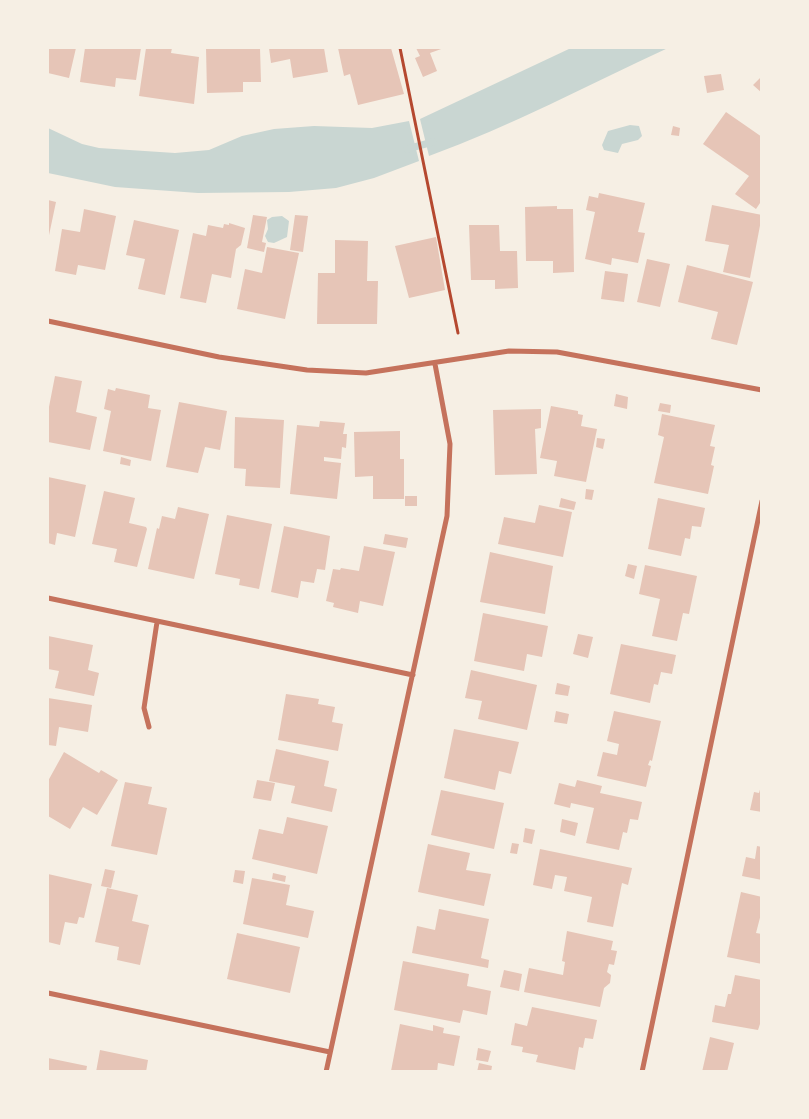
<!DOCTYPE html>
<style>
body{margin:0}
#map{position:relative;width:809px;height:1119px;overflow:hidden;background:#f6efe4;font-family:"Work Sans",sans-serif}
canvas{display:block}
.frame{position:absolute;inset:0;border:49px solid #f6efe4;pointer-events:none}
</style>
<div id="map">
<canvas width="809" height="1119"></canvas>
<div class="frame"></div>
</div>
<script>
const ctx = document.querySelector('canvas').getContext('2d');
ctx.lineJoin = 'round';
function paint(path, color) {
  ctx.fillStyle = color;
  ctx.fill(path, 'evenodd');
}
function trace(path, color, width, dash) {
  ctx.strokeStyle = color;
  ctx.lineWidth = width;
  ctx.lineCap = dash ? 'butt' : 'round';
  ctx.setLineDash(dash || []);
  ctx.stroke(path);
}
const water = new Path2D(`
 M571,48H668C588,85 511,126 429,156L420,119Z
 M409,121L419,161L374,178L336,188L289,192L198,193L115,187L48,173V128L82,144L99,148L175,153L209,150L242,136L274,129L314,126L372,128Z
 M630,125L639,126L642,136L638,140L622,144L618,153L604,150L602,145L608,131Z
 M282,216L289,221L287,237L274,243L268,242L265,236L268,229L267,220L272,217Z`);
const stream = new Path2D(`
 M407,149L433,142`);
const building = new Path2D(`
 M48,48H76L69,78L48,73Z
 M85,48H141L136,80L116,78L115,87L80,82Z
 M146,48H172L171,53L199,57L194,104L139,96Z
 M206,48H260L261,82H243V92L207,93Z
 M269,48H324L328,72L293,78L290,59L271,63Z
 M338,48H391L404,94L358,105L350,74L344,76Z
 M416,48H444L430,53L437,71L423,77L415,58L420,56Z
 M721,74L724,90L707,93L704,76Z
 M762,76V93L753,85Z
 M726,112L762,137V200L756,209L735,194L749,176L703,144Z
 M673,126L680,128L679,136L671,135Z
 M599,193L645,203L638,232L645,233L638,263L612,258L611,265L585,259L595,212L586,210L589,196L598,198Z
 M48,200L56,202L48,240Z
 M712,205L762,215L750,278L723,272L729,245L705,241Z
 M557,206V209H573L574,272L553,273V261H526L525,207Z
 M84,209L116,216L105,270L78,265L76,275L55,271L62,229L80,232Z
 M253,215L267,217L262,242L266,243L264,252L247,248Z
 M295,215L308,216L303,252L290,250Z
 M134,220L179,230L165,295L138,289L145,259L126,255Z
 M229,223L245,228L241,245L236,249L231,278L212,274L206,303L180,298L193,233L206,236L208,225L223,228L224,224L229,225Z
 M469,225H499L500,251H517L518,288L495,289V280H471Z
 M436,237L445,290L409,298L395,246Z
 M335,240L368,241L367,281H378L377,324H317L318,273H335Z
 M267,247L299,253L285,319L237,309L245,269L262,273Z
 M647,259L670,264L660,307L637,302Z
 M687,265L753,282L737,345L711,339L718,312L678,302Z
 M605,271L628,274L624,302L601,299Z
 M55,376L82,381L76,412L97,417L90,450L48,442V412Z
 M116,388L150,395L148,408L161,410L151,461L103,451L111,411L104,409L108,389L115,391Z
 M616,394L628,397L627,409L614,406Z
 M179,402L227,411L220,450L205,447L198,473L166,467Z
 M660,403L671,405L670,413L658,411Z
 M551,406L578,411V414L583,415L581,426L597,429L586,482L554,476L557,461L540,458Z
 M541,409V428L535,429L537,474L495,475L493,410Z
 M662,414L715,425L710,446L715,447L711,465L714,466L708,494L654,483L664,437L658,435Z
 M235,417L284,420L280,488L245,486L246,469L234,468Z
 M320,421L345,423L343,434H347L346,448L342,447L341,459L324,457V461L341,463L337,499L290,494L297,425L319,427Z
 M400,431V459H404V499H373V476L355,477L354,432Z
 M597,438L605,439L603,449L596,447Z
 M121,457L131,460L130,466L120,464Z
 M48,477L86,485L75,537L57,533L55,545L48,543Z
 M586,489L594,490L592,500L585,499Z
 M104,491L135,498L129,523L146,527L147,529L137,567L114,562L117,549L92,544Z
 M405,496H417V506H405Z
 M561,498L576,502L574,510L559,507Z
 M658,498L705,508L701,527L692,526L690,539L685,538L681,556L648,549Z
 M539,505L572,512L563,557L498,544L504,517L535,523Z
 M178,507L209,514L194,579L148,569L157,528L159,529L162,516L175,519Z
 M227,515L272,524L259,589L239,585L240,579L215,574Z
 M284,526L330,536L325,570L317,569L314,583L301,581L298,598L271,592Z
 M385,534L408,538L406,548L383,544Z
 M364,546L395,552L383,606L360,601L358,613L333,607L334,603L326,601L333,569L340,570L341,568L359,571Z
 M490,552L553,566L545,614L480,602Z
 M628,564L637,566L634,579L625,576Z
 M645,565L697,576L689,614L683,613L677,641L652,636L660,599L639,594Z
 M483,613L548,626L542,657L527,654L524,671L474,661Z
 M578,634L593,637L588,658L573,654Z
 M48,636L93,645L88,670L99,673L94,696L55,688L59,671L48,669Z
 M621,644L676,655L672,674L661,672L658,685L654,684L650,703L610,694Z
 M471,670L537,685L527,730L478,719L482,701L465,698Z
 M557,683L570,686L568,696L555,694Z
 M286,694L319,699L318,704L335,707L332,722L343,724L338,751L278,740Z
 M48,698L92,705L88,732L59,727L56,746L48,745Z
 M556,711L569,714L567,724L554,722Z
 M614,711L661,721L652,761L650,760L648,765L651,766L646,787L597,776L603,752L617,755L619,744L607,741Z
 M454,729L519,742L511,774L499,771L495,790L444,778Z
 M276,749L329,761L324,786L337,789L332,812L291,803L295,786L269,781Z
 M64,752L99,773L101,770L118,780L97,815L83,807L70,829L48,816V781Z
 M257,780L275,783L271,801L253,798Z
 M577,780L602,786L600,793L642,802L638,820L630,819L627,833L623,832L619,850L586,843L594,808L571,803L570,808L554,804L559,783L575,787Z
 M125,782L152,787L148,804L167,808L157,855L111,846Z
 M761,786H762V812L750,810L754,792L759,793Z
 M441,790L504,803L494,849L431,835Z
 M287,817L328,826L317,874L252,859L259,829L283,834Z
 M562,819L578,823L575,836L560,832Z
 M525,828L535,830L532,844L523,842Z
 M512,843L519,844L517,854L510,853Z
 M428,844L470,853L466,870L491,874L484,906L418,892Z
 M757,846L762,847V880L742,876L746,857L755,859Z
 M540,849L632,868L628,885L622,883L613,927L587,922L592,897L564,891L567,877L555,875L552,889L533,885Z
 M105,869L115,871L111,888L101,886Z
 M235,870L245,871L243,884L233,882Z
 M273,873L286,876L285,882L272,879Z
 M48,874L92,884L84,918L79,917L77,924L65,922L60,945L48,942Z
 M252,878L290,885L286,905L314,911L308,938L243,924Z
 M107,888L138,895L132,921L149,925L140,965L117,960L119,947L95,942Z
 M741,892L762,897V910L756,933L762,934V964L727,957Z
 M439,909L489,919L481,958L489,960L488,968L412,953L417,926L435,930Z
 M567,931L613,941L611,950L617,951L614,965L609,964L607,972L611,975L610,983L604,988L600,1007L524,992L529,968L563,975L565,962L562,961Z
 M237,933L300,947L290,993L227,979Z
 M403,961L469,974L467,986L491,991L487,1015L463,1010L460,1023L394,1010Z
 M504,970L522,974L519,991L500,987Z
 M735,975L762,980V1024H760L758,1030L712,1022L715,1005L725,1007L728,994H731Z
 M532,1007L597,1020L593,1039L585,1038L583,1048L579,1047L575,1070L536,1062L538,1055L522,1052L523,1047L511,1045L515,1023L527,1026Z
 M400,1024L433,1031V1025L444,1028L443,1033L460,1036L454,1066L438,1063L437,1072L391,1071Z
 M710,1037L734,1043L727,1072H702Z
 M478,1048L491,1051L488,1062L476,1060Z
 M100,1050L148,1060L146,1072H96Z
 M48,1058L87,1066L86,1072H48Z
 M479,1063L492,1066L491,1072H477Z`);
const path = new Path2D(`
 M400,48L458,333`);
const minor = new Path2D(`
 M48,321L219,357L307,370L366,373L509,351L557,352L762,390
 M48,598L413,675
 M149,727L144,708L157,622
 M48,993L330,1052
 M326,1072L447,516L450,444L435,364
 M642,1072L762,501`);
paint(water, '#c9d6d2');
trace(stream, '#c9d6d2', 7);
paint(building, '#e6c5b7');
trace(path, '#b5482f', 3);
trace(minor, '#c5725c', 5);
</script>
